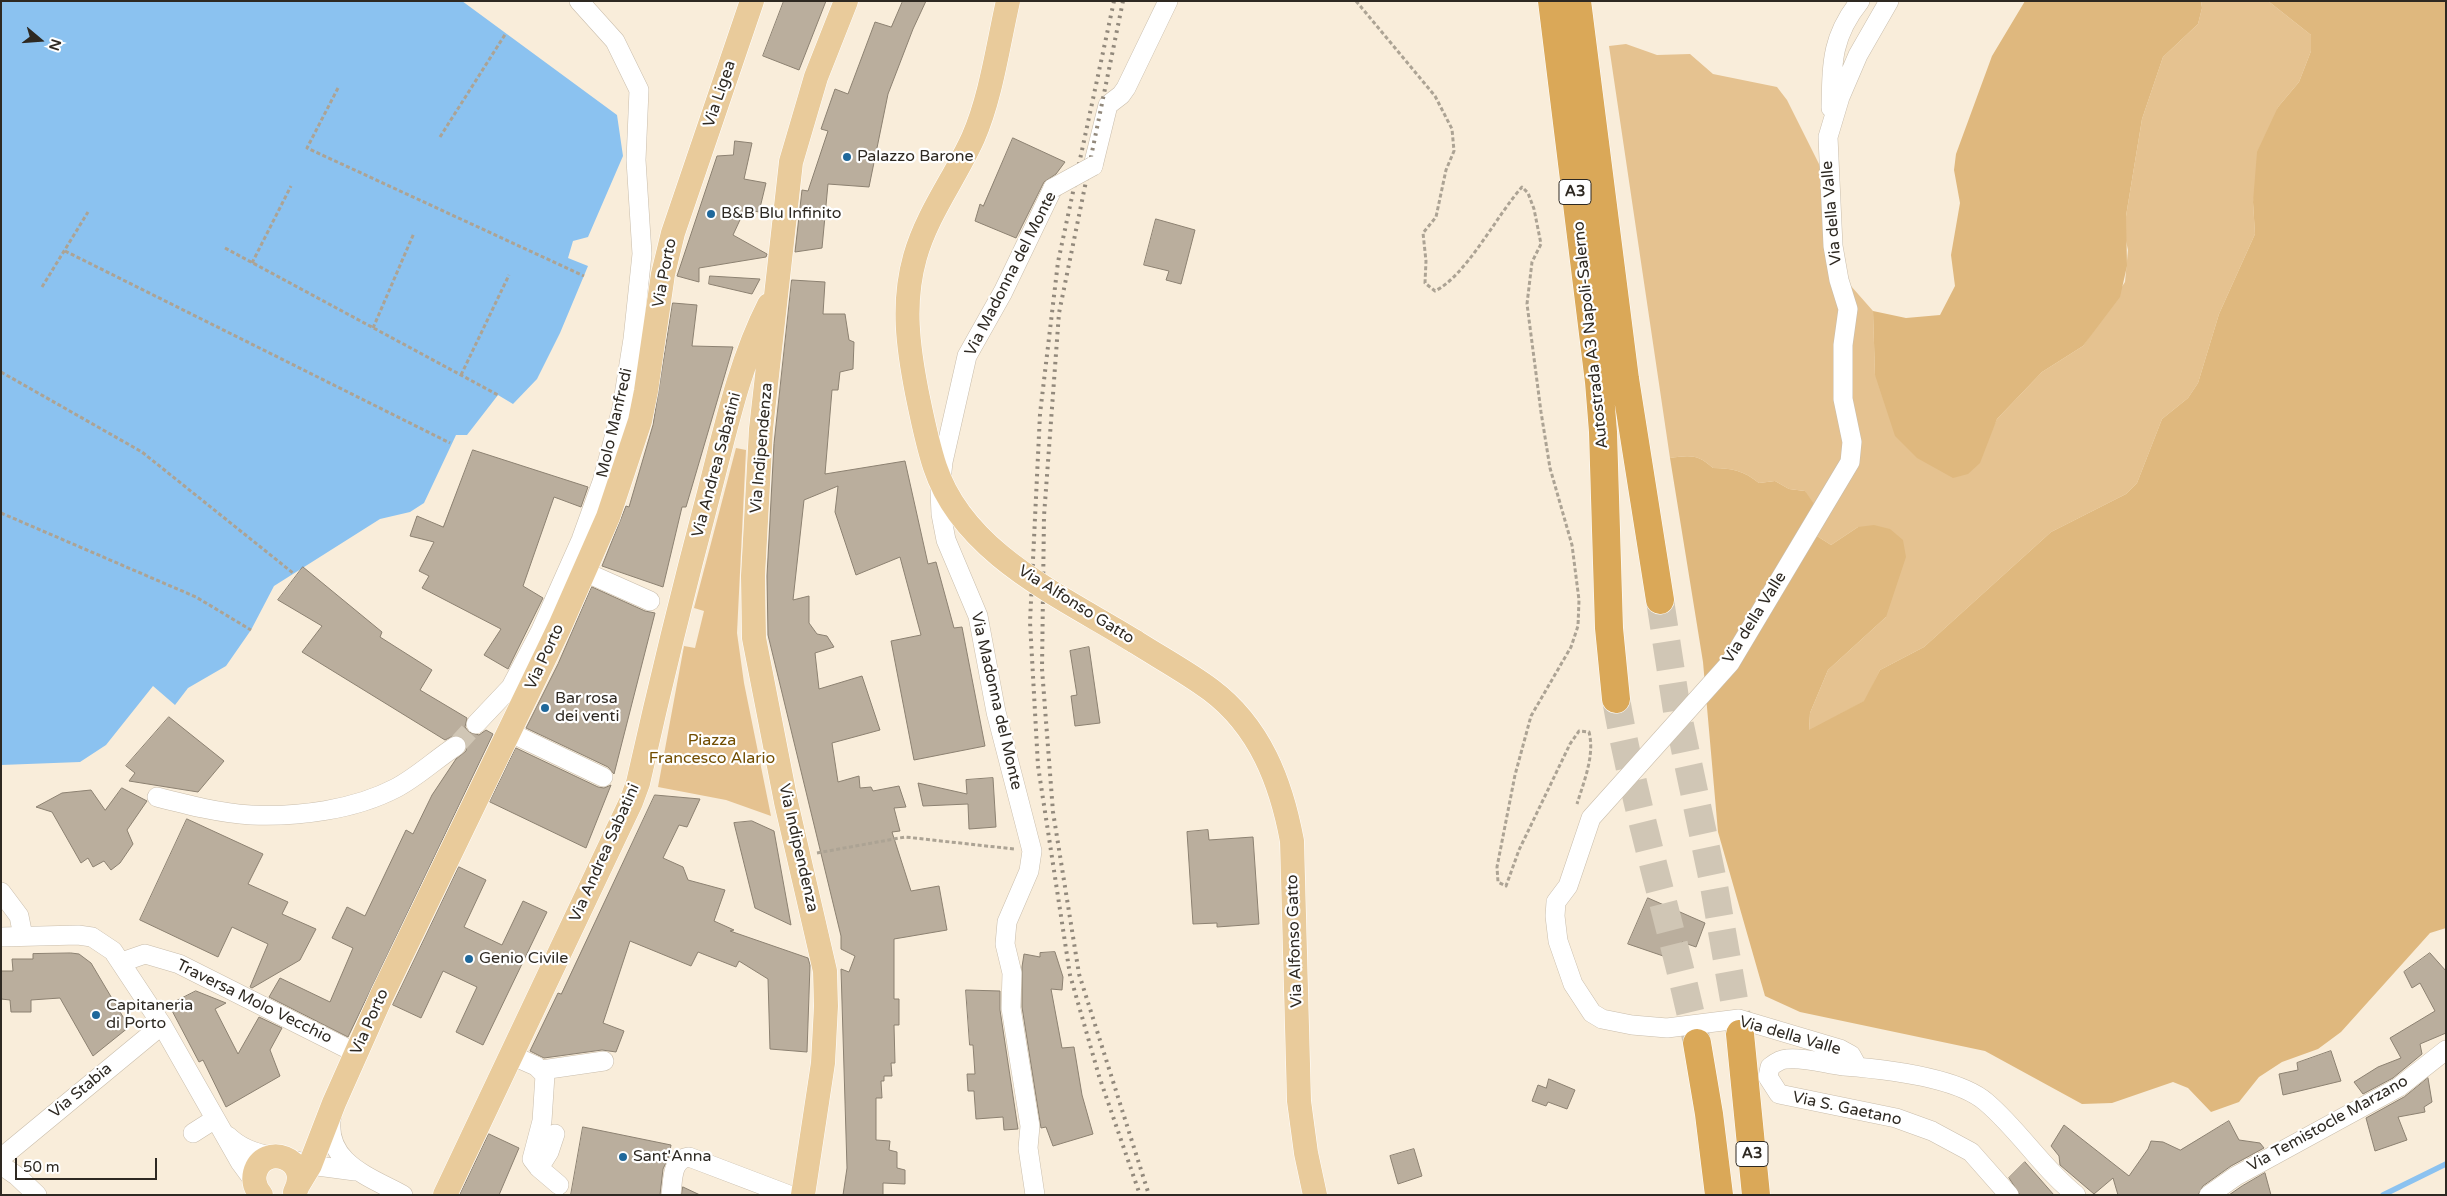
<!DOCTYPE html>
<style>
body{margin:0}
#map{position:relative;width:2447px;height:1196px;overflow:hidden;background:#f9edda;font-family:"Varela Round",sans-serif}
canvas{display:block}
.frame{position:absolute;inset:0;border:2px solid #2e2922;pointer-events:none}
.north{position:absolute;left:15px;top:15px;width:50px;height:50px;-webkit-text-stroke:4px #fff;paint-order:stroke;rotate:108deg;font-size:14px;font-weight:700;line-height:20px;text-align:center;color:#2e2922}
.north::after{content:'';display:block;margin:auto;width:18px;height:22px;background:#2e2922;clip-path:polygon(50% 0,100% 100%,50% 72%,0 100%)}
.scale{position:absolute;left:15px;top:1158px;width:142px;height:22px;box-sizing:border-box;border:2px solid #2e2922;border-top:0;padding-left:6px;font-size:15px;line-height:18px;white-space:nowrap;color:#2e2922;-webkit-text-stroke:4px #fff;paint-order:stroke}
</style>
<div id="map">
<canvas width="2447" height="1196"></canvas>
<div class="frame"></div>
<div class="north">N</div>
<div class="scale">50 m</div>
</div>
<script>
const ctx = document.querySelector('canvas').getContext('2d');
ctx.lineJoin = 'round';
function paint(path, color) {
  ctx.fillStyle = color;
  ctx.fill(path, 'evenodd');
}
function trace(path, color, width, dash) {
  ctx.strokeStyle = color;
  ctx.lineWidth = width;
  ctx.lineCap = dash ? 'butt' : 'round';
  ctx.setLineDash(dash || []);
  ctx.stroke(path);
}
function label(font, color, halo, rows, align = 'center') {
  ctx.font = font + ' "Varela Round",sans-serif';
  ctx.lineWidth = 4.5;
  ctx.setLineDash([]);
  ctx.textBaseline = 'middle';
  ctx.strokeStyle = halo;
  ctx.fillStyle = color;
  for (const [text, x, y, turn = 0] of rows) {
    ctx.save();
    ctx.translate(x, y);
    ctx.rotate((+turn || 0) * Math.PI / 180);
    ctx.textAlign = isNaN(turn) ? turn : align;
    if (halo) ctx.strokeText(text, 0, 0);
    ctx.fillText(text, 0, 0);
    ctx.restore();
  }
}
const green = new Path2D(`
 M2201,1H2268L2311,35V51L2299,82L2278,107L2253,202L2255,234L2219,314L2198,383L2188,398L2162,419L2137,483L2126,494L2051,532L1924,647L1880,670L1865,701L1809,731L1810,713L1828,670L1886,617L1858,527L1831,545L1817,536L1805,491L1789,489L1775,481L1759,483C1744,471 1732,468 1713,468C1698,454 1690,455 1670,458L1609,46L1626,44L1657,55L1690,54L1713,74L1777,87L1787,100L1824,174L1836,261L1851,286L1873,311L1875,375L1990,433L1997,419L2042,372L2083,346L2125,282L2128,250L2126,241V216L2142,119L2163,57L2198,24L2202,8Z
 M736,448L746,450L737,633L744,683L771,816L726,800L658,787L684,646L695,648L704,611L694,608Z`);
const forest = new Path2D(`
 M2025,1H2201L2202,8L2198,24L2163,57L2142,119L2126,216L2127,266L2120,297L2083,346L2042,372L1997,419L1980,463L1968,474L1953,478L1917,458L1895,436L1875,375L1873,311L1906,318L1940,315L1955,286L1951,255L1960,203L1954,170L1956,154L1992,56Z
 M2268,1H2446V928L2430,933L2341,1032L2318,1049L2282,1062L2259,1077L2239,1102L2211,1112L2188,1088L2173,1082L2112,1103L2082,1104L1985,1051L1800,1012L1765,996L1718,832L1703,662L1670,458C1690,455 1698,454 1713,468C1732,468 1744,471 1759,483L1775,481L1789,489L1805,491L1814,504L1817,536L1831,545L1858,527L1874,525L1890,529L1903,540L1906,557L1886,617L1828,670L1810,713L1809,730L1864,701L1880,670L1924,647L2051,532L2126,494L2137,483L2162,419L2188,398L2198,383L2219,314L2255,234L2253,202L2257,152L2278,107L2299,82L2311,51V35Z`);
const water = new Path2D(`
 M1,1H462L617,115L623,156L588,237L573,241L568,258L588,266L560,333L537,379L513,404L498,395L467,435H456L424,503L410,512L380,519L274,586L251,630L226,666L188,688L175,705L153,686L106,745L80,762L1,765Z`);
const stream = new Path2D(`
 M2383,1195L2446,1164`);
const building = new Path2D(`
 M784,1H826L799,70L763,56Z
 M903,1H926L913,29L888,94L869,187L828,184L822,248L795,252L802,190L808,191L828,131L821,129L835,89L848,94L875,22L891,27Z
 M1013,138L1065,162L1056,174L1044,182L1016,238L975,221L980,204L983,206Z
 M735,141L752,143L744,179L766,183L759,212L745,209L733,235L767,254L766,257L699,268V282L677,276L717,156L733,155Z
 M1156,219L1195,230L1181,284L1166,280L1169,271L1144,265Z
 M710,276L760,279L752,294L709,284Z
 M792,280L825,282L823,314H845L849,340L854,342L853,369L840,372L838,390H832L825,474L905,461L928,564L936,562L954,628L962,627L985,746L914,760L891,641L921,635L900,557L856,575L835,512L838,486L804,500L793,600L809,596V623L817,634L827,636L834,647L815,653L819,689L862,676L880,730L832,743L838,782L859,776L860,788L871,787L873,791L899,786L906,807L894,808L900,831L892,832L911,891L939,886L947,930L894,939V999H899V1025H894L895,1063H891L892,1076H884V1081H881L882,1098H876V1140L890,1141L889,1150L897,1152V1168L905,1170V1184L883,1183V1195H843L847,1168L841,969L849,972L855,956L841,949V936L768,635L767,576L774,444Z
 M673,303L697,305L692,346L733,347L686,507H682L663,587L602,566L626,506L629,507L653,425Z
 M473,450L588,487L581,507L554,497L523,586L543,598L508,669L484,655L501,629L422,588L429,576L419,571L434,542L410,536L417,516L443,527Z
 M303,567L382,632L380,637L432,670L420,690L467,718L465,727L469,732L479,735L486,730L493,734L348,1037L269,997L280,978L330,1002L353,948L332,938L347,907L365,916L406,830L413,834L432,795L456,759L466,751L467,745L460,736L455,735L445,740L302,652L322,626L278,600Z
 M592,587L645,611L655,613L614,774L608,767L526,728L558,664Z
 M1089,647L1100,723L1075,726L1071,696L1077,695L1070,651Z
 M169,717L224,761L198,792L129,781L135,773L126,766Z
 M516,748L598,787L604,788L611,785L586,848L490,802Z
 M993,778L996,827L969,829L968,804L923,806L918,783L967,794L966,780Z
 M122,788L147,801L127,830L133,844L120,863L111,870L104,861L93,867L88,858L81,863L52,812L36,807L62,793L91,790L105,810Z
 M655,795L700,799L687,827L679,825L663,858L683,867L688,880L725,890L714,921L734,930L730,931L808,958L810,965L807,1052L770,1049L768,979L739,961L736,967L698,952L691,966L630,941L603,1023L624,1031L616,1052L602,1050L544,1058L530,1051L558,993L561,994Z
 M187,819L263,854L248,884L288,902L282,914L316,929L300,960L252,988L250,987L268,944L232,927L218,957L140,920Z
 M752,821L774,831L791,925L755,908L734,823Z
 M1208,830L1209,840L1253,837L1259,924L1217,927V923L1193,924L1187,832Z
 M459,867L486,880L464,927L502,945L523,901L547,912L483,1045L456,1032L477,987L443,971L421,1018L393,1005Z
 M1648,898L1705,923L1696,947L1682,942L1675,960L1628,944Z
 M1055,952L1063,977L1062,990L1051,989L1062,1048L1074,1047L1082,1095L1093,1134L1053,1146L1046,1127L1041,1128L1022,1007V967L1024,954L1040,957V953Z
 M71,953L79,954L91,963L129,1027L93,1056L60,998L31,1000V1012H11L10,1000L1,999V971H13L12,959H33V954Z
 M2430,953L2446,971V1033L2420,1044L2422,1054L2393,1078L2363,1094L2354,1082L2378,1067L2401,1058L2390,1038L2435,1011L2420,983L2412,988L2404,972Z
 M966,990L1000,991V1010L1018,1129L1004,1130L1003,1117L976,1119L974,1091H968L967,1074H975L973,1045H970Z
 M196,991L226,1003L215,1009L238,1054L259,1017L282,1028L270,1050L280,1076L226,1107L203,1060L199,1062L169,1005Z
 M2331,1051L2341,1081L2283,1095L2279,1074L2298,1070L2297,1063Z
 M2428,1078L2432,1102L2424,1107L2425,1112L2398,1117L2407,1140L2375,1151L2366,1118L2404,1097Z
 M1549,1079L1575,1090L1567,1109L1548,1102L1546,1106L1532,1101L1538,1085L1546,1088Z
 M2229,1121L2239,1140L2260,1143L2264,1148L2231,1166L2203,1186L2198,1195H2118L2113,1178L2094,1194L2060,1165L2059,1156L2051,1146L2064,1125L2129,1176L2148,1149L2151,1141L2163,1142L2180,1150Z
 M583,1127L671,1145L669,1156L663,1169L660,1195H571Z
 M489,1134L519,1148L499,1195H460Z
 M1414,1149L1422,1176L1398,1184L1390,1156Z
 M2025,1162L2054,1195H2020L2009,1178Z
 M2265,1173L2271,1195H2229L2242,1186Z
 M683,1187L700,1195H682Z`);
const minorTunnel = new Path2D(`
 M456,746L476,724`);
const highwayTunnel = new Path2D(`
 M1660,600L1677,711L1714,886L1740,1034
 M1616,699C1636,815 1673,928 1697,1043`);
const path = new Path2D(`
 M1356,1L1435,96L1452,129L1454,151L1446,170L1436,217L1423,233L1426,261L1425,283L1435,291C1466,276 1497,215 1522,187L1528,193L1534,209L1541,244L1532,262L1527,304L1541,412L1550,468L1572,545L1579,600L1578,626L1571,647L1531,716L1515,775L1497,867L1498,882L1506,886L1519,850L1570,744L1579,731L1589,732C1595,755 1584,781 1577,804
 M338,88L307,148L584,276
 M440,137L506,33
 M225,248L498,395
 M65,251L450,443
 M252,263L291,186
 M42,287L88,212
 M373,328L414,233
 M1,372L142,452L293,573
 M461,375L509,275
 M1,513L196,597L251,630
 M817,853L905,837L1014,849`);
const minor = new Path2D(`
 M1831,108C1832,64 1831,37 1860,1
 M1093,166L1108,105L1121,95L1126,88L1168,1
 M585,572L650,601
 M476,724L511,687L540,632L581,540L602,482L622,408L633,339L642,254L636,160L639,90L615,41L579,1
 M509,732L603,777
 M157,797C188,805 219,813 251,815C298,817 354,810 396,788C417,777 436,759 456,746
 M1,892L19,916L23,936
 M1,937L78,935L92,937L113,951L162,1025L240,1162L254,1181
 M122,962L145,954L179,964L356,1053
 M511,1055L536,1066L545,1075L542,1121L532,1159L539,1168L559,1185
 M1857,1066L1851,1055L1840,1049L1739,1019L1667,1028L1632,1025L1602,1019L1592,1013L1573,984L1558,941L1555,916L1556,902L1568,886L1591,818L1730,663L1850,462L1852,442L1843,399V345L1848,309L1839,280L1833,246L1828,137L1840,97L1858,55L1889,1
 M542,1070L604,1061
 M332,1114C322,1162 370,1177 403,1195
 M193,1133L215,1119
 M228,1136C240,1148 254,1153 271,1156
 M1,1158L162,1025
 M297,1161L310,1165L355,1171
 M1,1165L17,1176L37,1195
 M539,1168L549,1152L555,1134
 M671,1195C673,1181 671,1159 689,1157L789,1195
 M1035,1195L1028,1148L1030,1126L1011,1008L1012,973L1005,944L1007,922L1029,871L1032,851L996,712L978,616L946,540L941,514L940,490L943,462L967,356L1003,292L1053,188
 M2009,1195L1971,1152L1932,1131L1896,1118L1779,1094L1768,1077L1770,1067C1775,1063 1781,1059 1787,1059C1804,1057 1827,1064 1844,1066C1882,1069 1957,1077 1986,1102C2019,1130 2042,1168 2076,1195
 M2209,1195L2236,1176L2399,1087L2446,1050`);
const major = new Path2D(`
 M1134,641C1159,657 1187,672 1211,690C1260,727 1281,782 1292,841L1299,1101L1306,1153L1315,1195
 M298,1185L310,1165L334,1103L382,995L560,626L608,517L640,421L646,391L663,274L673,233L752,1
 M261,1195C256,1189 253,1181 255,1173C263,1142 313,1158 295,1192
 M445,1195L631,802L638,783C660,685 684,587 710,489C726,427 740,362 769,305
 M803,1195L823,1063L826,1006L825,971L786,802L754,638L753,576L761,429L791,162L816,77L846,1`);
const highway = new Path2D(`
 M1552,1L1599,382L1603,432L1609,628L1616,699
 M1577,1L1625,379L1660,600
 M1740,1034L1756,1195
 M1697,1043L1709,1114L1719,1195`);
const rail = new Path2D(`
 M1114,1L1058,262L1040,414L1030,622L1038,766L1070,975L1099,1076L1140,1195
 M1123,1L1059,313L1044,516L1042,669L1053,812L1079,974L1149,1195`);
const minorBridge = new Path2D(`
 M1053,188L1093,166`);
const majorBridge = new Path2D(`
 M1008,1C998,45 991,97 973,138C955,178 927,214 915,257C902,303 908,347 917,393C922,417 927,443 935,467C964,554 1061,596 1134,641`);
const markers = [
 [847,157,5,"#1f689b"],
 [711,214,5,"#1f689b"],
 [545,708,5,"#1f689b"],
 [469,959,5,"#1f689b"],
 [96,1015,5,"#1f689b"],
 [623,1157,5,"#1f689b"]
];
const shields = [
 [1575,192,32],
 [1752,1154,32]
];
const shieldNames = [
 ["A3",1575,192],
 ["A3",1752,1154]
];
const streetNames = [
 ["Via Ligea",720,94,-71],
 ["Via della Valle",1832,213,-95],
 ["Via Porto",665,273,-79],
 ["Via Madonna del Monte",1011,274,-63],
 ["Autostrada A3 Napoli-Salerno",1591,335,-96],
 ["Molo Manfredi",615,423,-77],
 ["Via Indipendenza",762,448,-85],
 ["Via Andrea Sabatini",717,465,-75],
 ["Via Alfonso Gatto",1076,605,32],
 ["Via della Valle",1755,618,-58],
 ["Via Porto",545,657,-65],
 ["Via Madonna del Monte",996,701,77],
 ["Via Indipendenza",798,848,77],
 ["Via Andrea Sabatini",605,853,-66],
 ["Via Alfonso Gatto",1295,941,-92],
 ["Traversa Molo Vecchio",254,1002,26],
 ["Via Porto",370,1022,-66],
 ["Via della Valle",1790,1036,16],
 ["Via Stabia",81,1091,-40],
 ["Via S. Gaetano",1847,1109,12],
 ["Via Temistocle Marzano",2328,1124,-29]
];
const poiNames = [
 ["Palazzo Barone",857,157],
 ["B&B Blu Infinito",721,214],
 ["Bar rosa",555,699],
 ["dei venti",555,717],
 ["Genio Civile",479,959],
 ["Capitaneria",106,1006],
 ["di Porto",106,1024],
 ["Sant'Anna",633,1157]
];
const parkNames = [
 ["Piazza",712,741],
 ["Francesco Alario",712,759]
];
paint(green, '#e5c290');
paint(forest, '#dfb87e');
paint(water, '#8bc2f0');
trace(stream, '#8bc2f0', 5.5);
paint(building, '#baae9d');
trace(building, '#8c8171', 1);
trace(minorTunnel, '#d0c6b5', 19, [19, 9]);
trace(highwayTunnel, '#d0c6b5', 28, [28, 14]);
trace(minor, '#c9bdab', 20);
trace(major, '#fff', 25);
trace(highway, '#fff', 29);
trace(path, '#aca394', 3, [4, 2.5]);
trace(minor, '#fff', 19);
trace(major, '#e9cb9b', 24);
trace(highway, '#daa858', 28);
trace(rail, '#92897c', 4, [2.5, 5]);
trace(minorBridge, '#c9bdab', 20, []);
trace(majorBridge, '#fff', 25, []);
trace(minorBridge, '#fff', 19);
trace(majorBridge, '#e9cb9b', 24);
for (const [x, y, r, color] of markers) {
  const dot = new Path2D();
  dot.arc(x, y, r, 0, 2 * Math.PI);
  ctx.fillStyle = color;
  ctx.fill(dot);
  trace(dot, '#fff', 2);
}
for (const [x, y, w] of shields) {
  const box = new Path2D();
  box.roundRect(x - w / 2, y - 12.5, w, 25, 4);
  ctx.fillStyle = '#fff';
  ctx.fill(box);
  trace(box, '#2e2922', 1);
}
label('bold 15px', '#2e2922', null, shieldNames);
label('16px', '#2e2922', '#fff', streetNames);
label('16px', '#2e2922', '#fff', poiNames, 'left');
label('16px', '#714d00', '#fff', parkNames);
</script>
